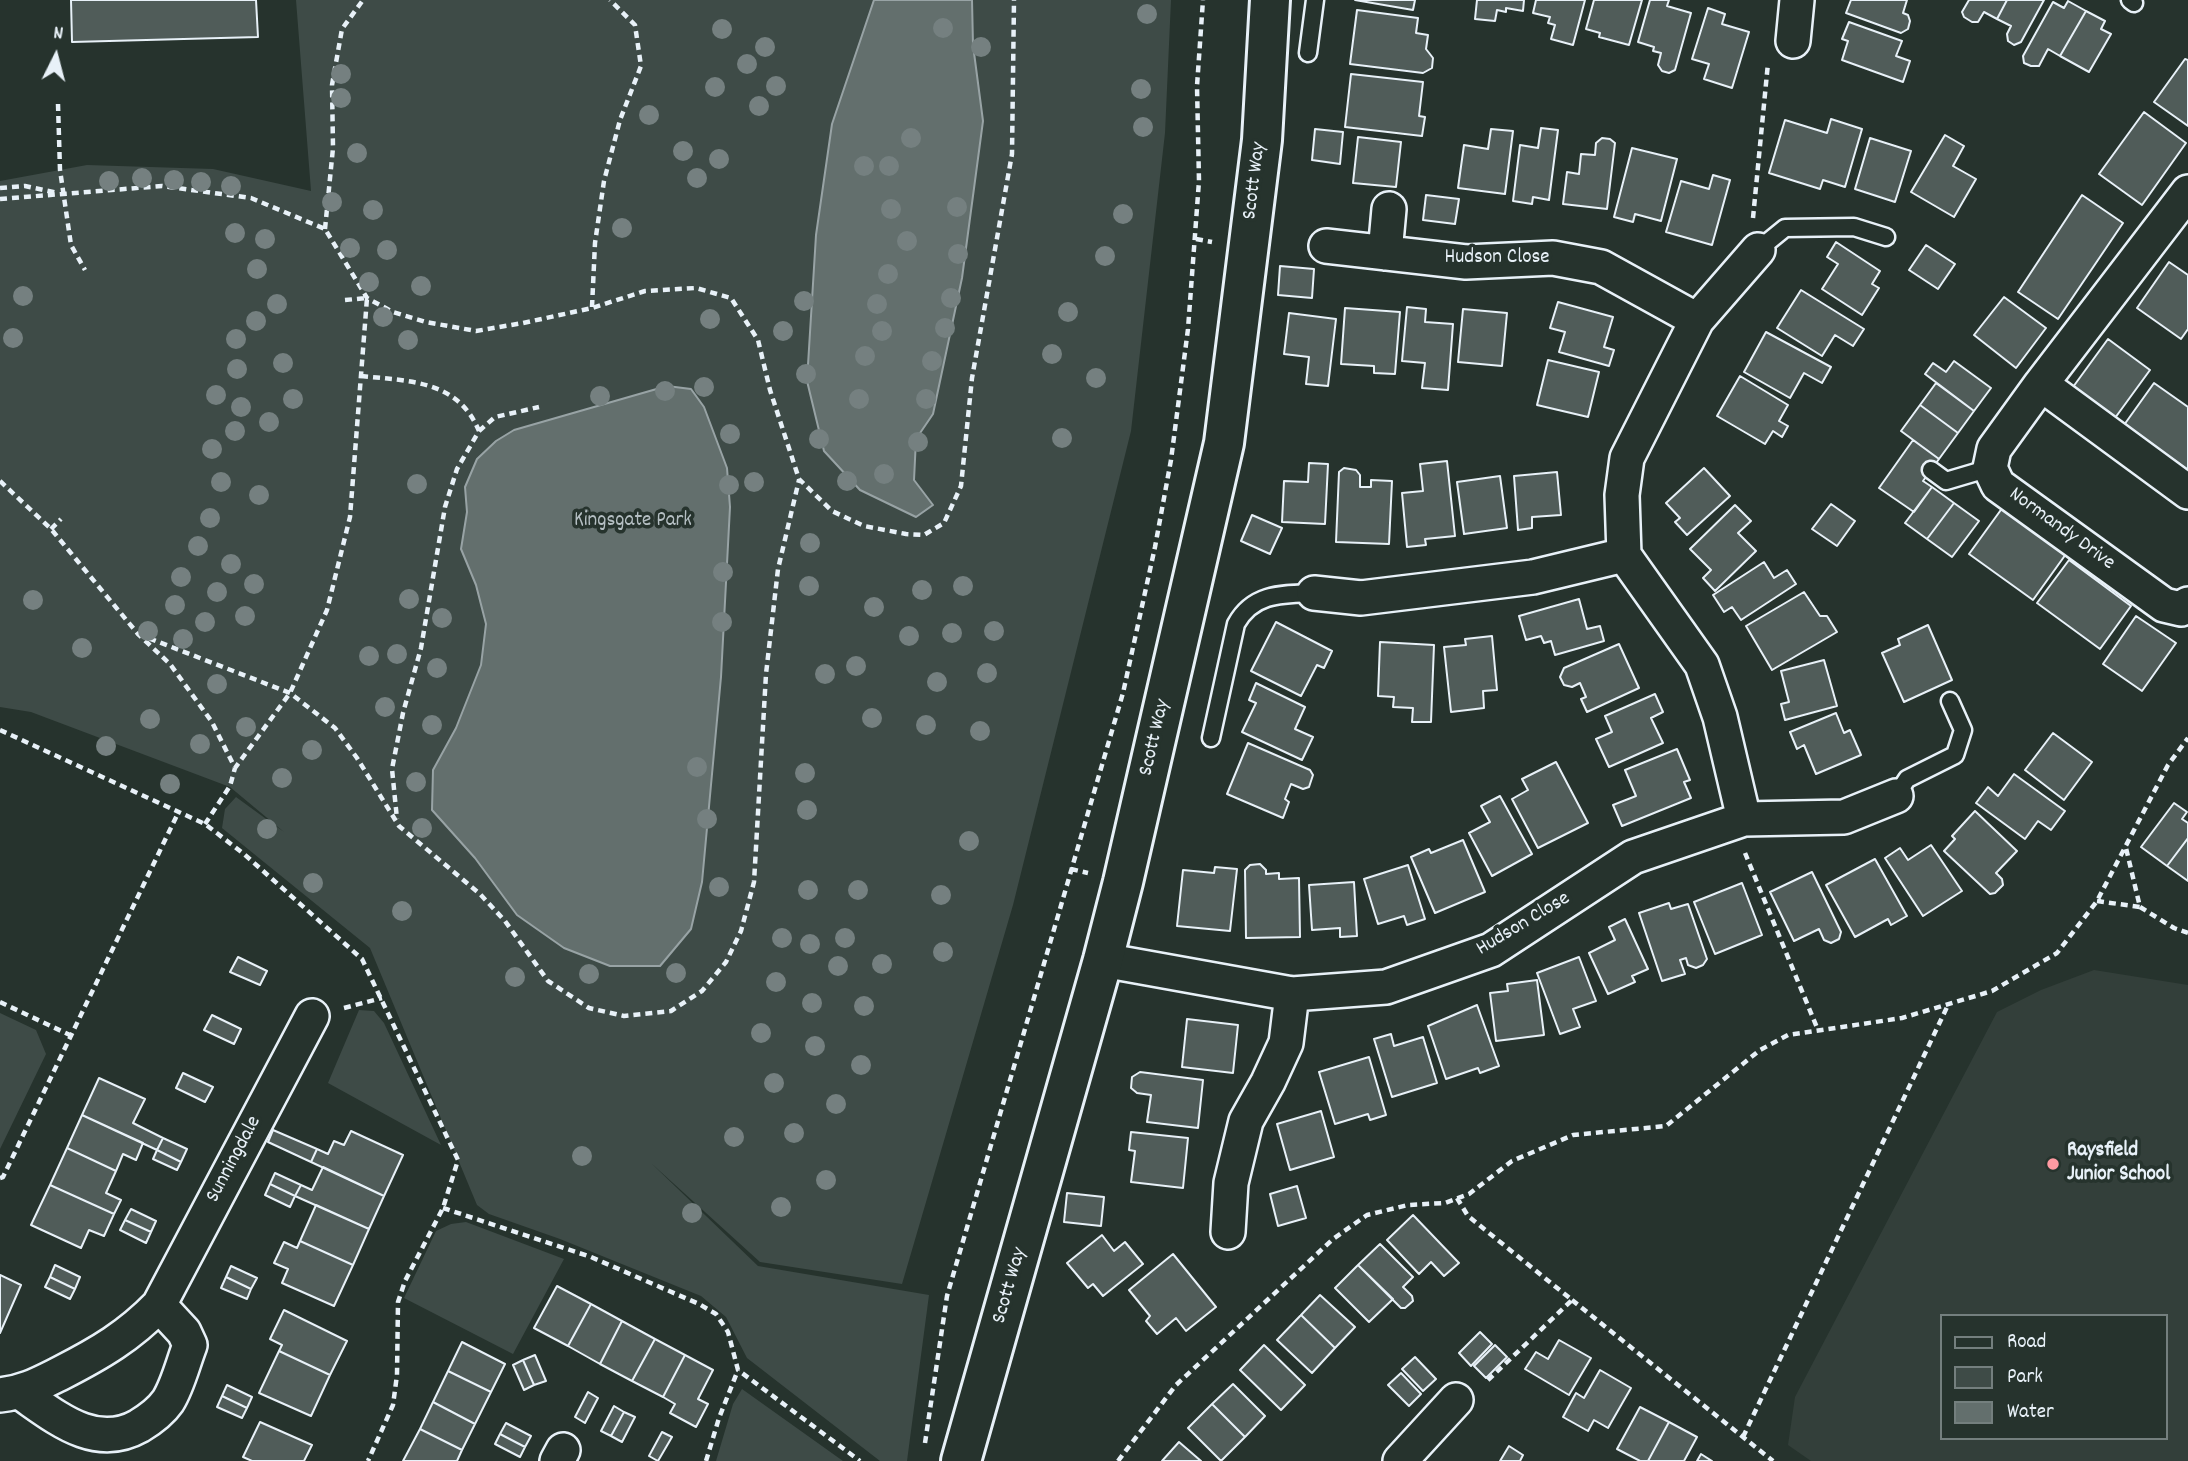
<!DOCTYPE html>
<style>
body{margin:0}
#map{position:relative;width:2188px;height:1461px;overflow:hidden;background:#26332d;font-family:Dekko,sans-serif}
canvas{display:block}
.legend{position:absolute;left:1940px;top:1314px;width:228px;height:126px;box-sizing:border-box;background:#26332d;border:2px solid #747f7e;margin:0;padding:9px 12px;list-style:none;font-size:21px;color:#e8f1f8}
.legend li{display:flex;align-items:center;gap:14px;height:35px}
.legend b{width:35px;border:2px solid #747f7e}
.north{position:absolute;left:21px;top:21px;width:70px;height:70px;-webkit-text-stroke:5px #26332d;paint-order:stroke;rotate:6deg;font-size:19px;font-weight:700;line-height:28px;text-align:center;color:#e8f1f8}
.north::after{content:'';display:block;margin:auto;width:24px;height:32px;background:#e8f1f8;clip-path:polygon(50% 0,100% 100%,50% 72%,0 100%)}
</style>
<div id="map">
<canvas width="2188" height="1461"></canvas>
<ul class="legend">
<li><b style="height:9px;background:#26332d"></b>Road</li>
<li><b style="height:19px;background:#3e4b47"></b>Park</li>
<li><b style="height:19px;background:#636f6d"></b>Water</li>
</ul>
<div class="north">N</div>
</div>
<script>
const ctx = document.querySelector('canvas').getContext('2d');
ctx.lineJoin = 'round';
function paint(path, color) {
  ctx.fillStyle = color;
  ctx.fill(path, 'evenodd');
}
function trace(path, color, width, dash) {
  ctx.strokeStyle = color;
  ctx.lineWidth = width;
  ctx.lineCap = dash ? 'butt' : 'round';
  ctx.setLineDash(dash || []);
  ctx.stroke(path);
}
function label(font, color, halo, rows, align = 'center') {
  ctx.font = font + ' Dekko,sans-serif';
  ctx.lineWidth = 7;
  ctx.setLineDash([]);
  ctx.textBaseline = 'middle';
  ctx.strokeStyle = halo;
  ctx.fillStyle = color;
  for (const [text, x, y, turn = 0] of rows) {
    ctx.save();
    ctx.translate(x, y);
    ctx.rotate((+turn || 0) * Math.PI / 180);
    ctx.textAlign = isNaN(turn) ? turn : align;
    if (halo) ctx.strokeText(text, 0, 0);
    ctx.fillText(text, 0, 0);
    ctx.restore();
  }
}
const built = new Path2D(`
 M2094,970L2188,985V1461H1811L1788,1445L1795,1397L1997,1012L2041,990ZM1941,1316H2165V1438H1941Z`);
const green = new Path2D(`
 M296,0H1171L1165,133L1131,431L1013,905L902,1284L760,1262L651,1163L758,1266L929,1295L907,1461H880L747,1358L726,1317L701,1296L560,1239L489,1214L477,1205L370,948L222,828L225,809L236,797L284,832L230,787L31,712L0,707V181L87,165L213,169L311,191Z
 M359,1010L374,1011L384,1023L441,1145L328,1083Z
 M0,1013L36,1030L46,1054L0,1149Z
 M466,1222L564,1259L513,1354L404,1298L436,1231L451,1224Z
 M742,1389L843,1461H716L733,1404Z`);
const water = new Path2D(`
 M874,0H972L973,45L983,121L962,278L933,414L916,439L914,480L933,505L916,517L860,490L824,451L807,381L816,235L832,124Z
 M667,386L691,389L704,407L727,468L730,507L721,677L702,882L691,929L660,966H610L564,948L517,915L475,858L432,810L433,770L456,728L481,665L486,624L476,585L461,549L467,512L465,487L477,459L496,441L514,430Z`);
const building = new Path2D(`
 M71,0H256L258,37L72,42Z
 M1355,0H1415L1413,10Z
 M1477,0H1524L1523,11L1506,8V12L1497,10L1495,21L1475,19Z
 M1536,0H1585L1573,45L1551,39L1555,25L1548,23L1550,17L1533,13Z
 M1594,0H1642L1629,45L1599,37L1600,33L1586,29Z
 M1650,0H1669L1667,6L1691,13L1675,70L1669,73L1662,71L1658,65L1661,53L1653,51L1654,47L1638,42Z
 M1851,0H1907L1903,13L1908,15L1910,21L1908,29L1901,33L1846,13Z
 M1969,0H2007L1997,19L1984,12L1978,22H1972L1964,17L1962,12Z
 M2007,0H2044L2021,42L2014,45L2008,41L2007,34L2011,26L1997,19Z
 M2068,1L2086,11L2060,56L2048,49L2039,66H2031L2024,63L2023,56L2053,2L2064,8Z
 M1708,8L1725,14L1722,24L1749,32L1732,88L1704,79L1709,64L1692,59Z
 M1357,10L1418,18L1416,33L1428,35L1426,49L1433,58L1432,68L1423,73L1350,64Z
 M2086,11L2105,21L2101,29L2111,34L2089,72L2060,56Z
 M1849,22L1902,41L1896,56L1910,61L1903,82L1842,60L1848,41L1842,39Z
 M2185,59L2188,60V126L2154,102Z
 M1351,74L1423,82L1419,116L1425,117L1422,136L1345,127Z
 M2144,112L2186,143L2142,205L2099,174Z
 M1831,119L1862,129L1845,187L1823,180L1820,189L1769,173L1785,120L1827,133Z
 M1541,128L1558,130L1549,200L1533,197L1532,204L1513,201L1520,145L1538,148Z
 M1315,129L1343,132L1340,164L1312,160Z
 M1491,129L1513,131L1505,194L1458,188L1464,145L1488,149Z
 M1945,135L1964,146L1953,166L1976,179L1954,217L1911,192Z
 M1358,137L1401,142L1396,187L1353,183Z
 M1602,138L1610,139L1615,143L1607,209L1563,204L1567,172L1579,174L1581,154L1595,155L1596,143Z
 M1870,138L1911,151L1895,202L1855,189Z
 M1632,148L1677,159L1661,221L1635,214L1633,222L1614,217Z
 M1713,175L1730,180L1712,245L1666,232L1681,181L1709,189Z
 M1426,195L1459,199L1455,224L1423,220Z
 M2082,195L2123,223L2058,319L2018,292Z
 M1836,242L1880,271L1872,284L1879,288L1862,315L1822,289L1838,264L1827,257Z
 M1926,245L1955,264L1938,289L1909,270Z
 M2169,262L2188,275V329L2181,339L2137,308Z
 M1280,266L1314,269L1312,298L1278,295Z
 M1801,290L1864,329L1853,346L1835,335L1822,356L1777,328Z
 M2004,297L2046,328L2016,368L1974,335Z
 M1558,302L1613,317L1604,347L1614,350L1609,366L1559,352L1565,332L1550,328Z
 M1407,307L1426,309L1425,322L1453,324L1448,390L1422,388L1425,363L1402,361Z
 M1345,308L1400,312L1395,374L1374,373V366L1341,364Z
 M1463,309L1507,313L1502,366L1458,362Z
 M1289,313L1336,319L1328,386L1306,384L1309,357L1284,354Z
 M1766,332L1831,367L1822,383L1804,373L1790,398L1744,372Z
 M2108,339L2150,370L2115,418L2073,387Z
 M1548,360L1599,372L1588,417L1537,405Z
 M1954,361L1991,388L1974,411L1925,374L1933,363L1946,372Z
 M1740,376L1788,405L1779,421L1788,426L1782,437L1773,431L1765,444L1717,416Z
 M1936,383L1974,411L1958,433L1920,405Z
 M2154,383L2188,407V470L2124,425Z
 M1920,405L1958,433L1939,459L1901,431Z
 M1913,440L1939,459L1923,481L1932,487L1914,512L1879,488Z
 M1447,461L1455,536L1425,539L1426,545L1407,547L1402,493L1423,491L1420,464Z
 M1309,463L1328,464L1325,524L1282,522L1284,481L1308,482Z
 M1344,468L1356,470L1360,475V487H1371V480L1392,481L1389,544L1336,542L1339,472Z
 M1704,468L1730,496L1687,535L1675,522L1680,518L1666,503Z
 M1557,472L1561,515L1532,517V528L1518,530L1514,476Z
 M1500,476L1507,528L1464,534L1457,482Z
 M1932,487L1954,503L1927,539L1905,523Z
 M1954,503L1979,521L1952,557L1927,539Z
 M1831,504L1855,521L1837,546L1812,529Z
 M1735,505L1751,521L1738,533L1756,551L1715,591L1703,578L1711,570L1690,549Z
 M2003,507L2066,554L2033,600L1969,554Z
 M1252,515L1282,528L1270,554L1241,541Z
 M2069,560L2131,606L2100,649L2037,603Z
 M1764,562L1774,578L1787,570L1796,584L1741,620L1732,607L1724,612L1713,595Z
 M1804,592L1820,616H1827L1837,632L1772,670L1746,626Z
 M1579,599L1587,629L1600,626L1604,641L1555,655L1551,641L1544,643L1541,636L1526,640L1519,616Z
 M2136,616L2176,643L2142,691L2103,664Z
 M1276,622L1332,651L1324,668L1317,665L1301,696L1251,671Z
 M1928,625L1952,680L1904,702L1882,653L1900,645L1898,639Z
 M1492,636L1497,690L1483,691L1484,708L1451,712L1444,647L1466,645L1465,639Z
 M1380,642L1434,645L1431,722H1412L1413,708L1393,707L1394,697L1378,696Z
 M1619,644L1639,688L1587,712L1581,699L1586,697L1580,683L1572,687L1564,685L1560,677L1564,668Z
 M1824,660L1837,706L1785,720L1781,704L1789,702L1781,671Z
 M1256,683L1305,707L1295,729L1313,737L1302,760L1242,732L1256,703L1249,700Z
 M1655,694L1663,712L1651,718L1663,743L1609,767L1596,739L1612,732L1605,716Z
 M1836,713L1844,733L1850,730L1861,755L1816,774L1804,745L1797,749L1790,732Z
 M2053,733L2092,762L2064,800L2025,770Z
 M1248,743L1310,770L1313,775L1309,787L1303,789L1291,784L1285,799L1289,802L1283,818L1227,794Z
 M1677,749L1690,780L1684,782L1691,798L1622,826L1613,805L1636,796L1625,770Z
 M1556,762L1588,823L1538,848L1512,799L1528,790L1522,779Z
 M2014,774L2065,811L2051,830L2038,821L2025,839L1976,803L1988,787L1998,796Z
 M1500,796L1532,854L1492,876L1469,833L1490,822L1481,806Z
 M2174,803L2187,812L2182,819L2188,823V838L2167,866L2141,847Z
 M1975,811L2017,851L1996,873L2002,879L2003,885L1995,893L1990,894L1944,851L1955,839L1952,836Z
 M2188,838V881L2167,866Z
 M1463,840L1485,892L1435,913L1411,857L1429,849L1431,853Z
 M1931,845L1962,891L1923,916L1885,858L1900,848L1908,860Z
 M1875,859L1907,916L1891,925L1888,919L1855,937L1826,885Z
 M1260,864L1266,870V874L1279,873V879L1299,878L1300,937L1246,938L1245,870L1250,865Z
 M1408,865L1425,919L1407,925L1404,916L1378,924L1364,879Z
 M1215,867L1237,869L1230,931L1177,926L1183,870L1214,873Z
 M1812,872L1841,932L1839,939L1831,943L1824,940L1819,929L1794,941L1770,892Z
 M1354,882L1357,936L1340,937V928L1312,930L1309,885Z
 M1742,883L1762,935L1715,954L1694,902Z
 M1669,903L1671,909L1688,904L1707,959L1703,965L1696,968L1688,965L1686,958L1680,960L1685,974L1662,981L1639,913Z
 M1625,919L1648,969L1632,976L1635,982L1608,994L1589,953L1615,940L1609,927Z
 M238,957L267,971L260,985L230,972Z
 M1579,957L1596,1001L1573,1009L1580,1027L1560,1034L1537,973Z
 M1537,980L1544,1035L1496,1041L1490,993L1508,991L1507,984Z
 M1477,1005L1499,1066L1480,1073L1478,1068L1446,1079L1428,1026Z
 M212,1015L241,1029L234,1044L204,1030Z
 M1187,1019L1238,1025L1233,1073L1182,1067Z
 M1391,1034L1394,1046L1423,1037L1437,1083L1392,1097L1374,1039Z
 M1369,1057L1386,1115L1370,1120L1368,1114L1335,1124L1319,1072Z
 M1140,1072L1203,1080L1198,1128L1147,1122L1151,1095L1137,1093L1131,1088L1132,1077Z
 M183,1073L213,1087L205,1102L176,1088Z
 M99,1078L145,1099L133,1123L163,1138L157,1150L82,1115Z
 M1321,1111L1334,1157L1290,1170L1277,1124Z
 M82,1115L143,1143L136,1160L123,1154L116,1171L67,1148Z
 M273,1130L317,1149L311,1162L268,1142Z
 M351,1131L403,1155L384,1196L311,1162L317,1149L328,1154L334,1141L344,1145Z
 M1131,1132L1188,1138L1183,1188L1131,1182L1135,1151L1129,1150Z
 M163,1138L187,1149L181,1162L157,1150Z
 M67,1148L116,1171L106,1193L121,1200L114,1214L50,1185Z
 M157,1150L181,1162L177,1170L153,1159Z
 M323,1167L384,1196L369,1229L295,1196L301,1185L312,1190Z
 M275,1173L301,1185L295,1196L270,1184Z
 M270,1184L295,1196L290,1207L265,1195Z
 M50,1185L114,1214L104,1236L89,1230L81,1248L31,1225Z
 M1297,1186L1306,1218L1278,1226L1270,1194Z
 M1067,1193L1104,1197L1101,1226L1064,1222Z
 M316,1205L369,1229L353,1265L300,1241Z
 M131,1209L156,1221L151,1232L125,1220Z
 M1413,1215L1459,1263L1444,1276L1431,1262L1419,1274L1387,1240Z
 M125,1220L151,1232L146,1243L120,1230Z
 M1102,1235L1114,1251L1125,1242L1143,1264L1103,1296L1093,1284L1088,1288L1067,1263Z
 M300,1241L353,1265L334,1306L282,1283L288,1269L274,1263L284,1242L297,1248Z
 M1380,1244L1413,1277L1403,1287L1412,1296L1413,1301L1405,1308H1401L1358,1265Z
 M1173,1254L1216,1307L1186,1331L1176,1318L1157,1334L1146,1321L1150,1316L1129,1290Z
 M55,1265L80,1277L75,1289L50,1277Z
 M1358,1265L1393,1299L1369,1322L1335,1288Z
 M231,1266L257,1278L251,1289L226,1277Z
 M0,1275L21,1285L0,1333Z
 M50,1277L75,1289L70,1299L45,1287Z
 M226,1277L251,1289L247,1299L221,1288Z
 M557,1286L591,1304L568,1346L534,1328Z
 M1320,1295L1355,1327L1335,1348L1301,1315Z
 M591,1304L622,1321L600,1364L568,1346Z
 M284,1310L347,1341L330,1375L279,1351L282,1345L270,1339Z
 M1301,1315L1335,1348L1312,1373L1277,1340Z
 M622,1321L655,1339L632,1381L600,1364Z
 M1480,1332L1492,1344L1471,1366L1459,1353Z
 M655,1339L685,1355L663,1397L632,1381Z
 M1559,1340L1591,1358L1569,1395L1525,1369L1536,1352L1548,1359Z
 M462,1342L505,1364L491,1392L448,1371Z
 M1264,1345L1305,1385L1281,1410L1240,1370Z
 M1495,1345L1507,1357L1486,1378L1474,1366Z
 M279,1351L330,1375L311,1416L259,1393Z
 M535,1355L546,1381L534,1385L523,1360Z
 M685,1355L713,1370L698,1399L708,1404L696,1427L670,1413L675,1404L663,1397Z
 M1415,1357L1436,1379L1423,1391L1402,1369Z
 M523,1360L534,1385L524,1390L513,1365Z
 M1600,1370L1631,1388L1608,1428L1594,1420L1588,1431L1563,1417L1576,1393L1584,1398Z
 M448,1371L491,1392L475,1424L433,1402Z
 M1401,1373L1421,1394L1409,1406L1388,1385Z
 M1233,1384L1265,1416L1245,1437L1212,1404Z
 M227,1385L252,1397L247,1408L222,1396Z
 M588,1392L598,1398L585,1423L575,1417Z
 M222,1396L247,1408L242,1418L217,1407Z
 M433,1402L475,1424L462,1450L420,1429Z
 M1212,1404L1245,1437L1221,1461L1188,1428Z
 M614,1406L624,1412L611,1436L601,1431Z
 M1640,1407L1669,1422L1648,1461H1640L1617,1449Z
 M624,1412L635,1417L622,1442L611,1436Z
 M260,1422L312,1445L304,1461H252L243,1457Z
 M1669,1422L1697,1437L1684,1461H1648Z
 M506,1423L531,1436L525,1447L500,1434Z
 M420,1429L462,1450L457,1461H403Z
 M662,1432L672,1437L658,1461L649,1456Z
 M500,1434L525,1447L520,1457L495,1444Z
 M1179,1442L1201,1461H1162Z
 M1509,1446L1523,1455L1520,1461H1500Z
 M1701,1454L1712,1461H1697Z`);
const path = new Path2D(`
 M58,104L60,170L71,245L85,270
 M0,188L25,186L58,193
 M0,199L162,186L251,198L325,229L367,298L393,312L426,322L476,331L523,323L592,308L645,291L696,288L731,298L758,340L770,390L799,479L832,511L864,526L906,534L924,535L944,523L961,486L972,378L1012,154L1014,0
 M1753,218L1768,63
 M325,229L333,148L332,85L342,29L363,0
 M1196,239L1212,242
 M345,300L367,298
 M592,307L595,243L604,181L620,120L641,66L635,25L610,0
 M361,376C409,381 458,380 479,431L457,469L445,507L421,648L403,713L392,769L397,819
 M479,431L495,417L539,407
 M0,481L51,529L138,634L170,664L212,722L235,768L290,693L327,610L350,517L367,298
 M51,529L61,519
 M138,634L290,693L335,728L357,758L399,826L480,894L505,921L548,981L589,1008L624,1016L671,1011L702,991L726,962L741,931L754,882L766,674L778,569L799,480
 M0,730L205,824L244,854L362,959L458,1160L443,1208L405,1281L398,1302L397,1375L393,1405L368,1461
 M205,824L230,786L235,768
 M1745,853L1818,1030
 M1071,869L1088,873
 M2097,901L2140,907L2126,848
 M2140,907L2174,928L2188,933
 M0,1002L72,1036
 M344,1008L382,998
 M0,1178L3,1177L179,811
 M1457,1198L1468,1216L1572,1300L1485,1383
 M443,1208L591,1257L699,1304L716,1314L728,1332L738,1370L860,1461
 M1572,1300L1773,1461
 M1743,1437L1948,1005
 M925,1443L947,1296L1123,693L1155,547L1171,460L1188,329L1199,181L1197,86L1203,0
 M706,1461L719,1418L738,1370
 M1118,1461L1176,1385L1333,1239L1367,1215L1408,1205L1445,1203L1469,1194L1512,1161L1573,1135L1666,1126L1760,1050L1788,1035L1902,1018L1992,991L2057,953L2097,901L2168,765L2188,738`);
const service = new Path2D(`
 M2130,0L2134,3
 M1308,53L1315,0
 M1758,250L1785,228L1854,227L1886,237
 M1931,470L1946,481L1990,468
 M1211,738L1236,624C1253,593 1282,594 1314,593
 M1896,796L1907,779L1955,755L1963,730L1950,701`);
const minor = new Path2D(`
 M1793,41L1797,0
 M2188,192L2041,384L1994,449L1990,468L1998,485L2164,605L2181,609L2188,604
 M1326,246L1466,262L1553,258L1601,267L1697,320
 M1385,253L1389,209
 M2041,384L2188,492
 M1314,593L1361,598L1533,577L1624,555
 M1744,819L1720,717L1702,665L1624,555L1622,495L1627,458L1697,320L1758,250
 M1103,960L1292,994L1386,987L1491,950L1633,857L1744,819L1844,817L1896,796
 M1228,1232L1231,1183L1246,1121L1268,1082L1286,1043L1292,994
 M21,1393C56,1417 95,1451 139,1426C149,1420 161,1411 168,1401C178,1385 183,1363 190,1345L184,1332L159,1305
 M0,1395C25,1392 39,1384 61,1373C100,1353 129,1336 159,1305L312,1016
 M557,1461L563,1450
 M1400,1461L1456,1400`);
const tertiary = new Path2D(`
 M961,1461L1103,960L1123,882L1224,443L1262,140L1270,0`);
const trees = [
 [1147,14],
 [943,28],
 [722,29],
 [765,47],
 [981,47],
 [747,64],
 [341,74],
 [776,86],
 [715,87],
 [1141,89],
 [341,98],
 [759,106],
 [649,115],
 [1143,127],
 [911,138],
 [683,151],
 [357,153],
 [719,159],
 [864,166],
 [889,166],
 [142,178],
 [697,178],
 [174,180],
 [109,181],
 [201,182],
 [231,186],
 [332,202],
 [957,207],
 [891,209],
 [373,210],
 [1123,214],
 [622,228],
 [235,233],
 [265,239],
 [907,241],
 [350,248],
 [387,250],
 [958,254],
 [1105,256],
 [257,269],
 [888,274],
 [369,282],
 [421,286],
 [23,296],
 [951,298],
 [804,301],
 [277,304],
 [877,304],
 [1068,312],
 [383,317],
 [710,319],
 [256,321],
 [945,328],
 [783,331],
 [882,331],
 [13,338],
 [236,339],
 [408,340],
 [1052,354],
 [865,356],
 [932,361],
 [283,363],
 [237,369],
 [806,374],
 [1096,378],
 [704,387],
 [665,391],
 [216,395],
 [600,396],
 [293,399],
 [859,399],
 [926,399],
 [241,407],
 [269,422],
 [235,431],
 [730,434],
 [1062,438],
 [819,439],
 [918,442],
 [212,449],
 [884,474],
 [847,481],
 [221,482],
 [754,482],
 [417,484],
 [729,485],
 [259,495],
 [210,518],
 [810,543],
 [198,546],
 [231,564],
 [723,572],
 [181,577],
 [254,584],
 [809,586],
 [963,586],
 [922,590],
 [217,592],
 [409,599],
 [33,600],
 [175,605],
 [874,607],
 [245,616],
 [442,618],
 [205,622],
 [722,622],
 [148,631],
 [994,631],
 [952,633],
 [909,636],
 [183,639],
 [82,648],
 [397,654],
 [369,656],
 [856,666],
 [437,668],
 [987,673],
 [825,674],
 [937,682],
 [217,684],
 [385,707],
 [872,718],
 [150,719],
 [432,725],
 [926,725],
 [246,727],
 [980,731],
 [200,744],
 [106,746],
 [312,750],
 [697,767],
 [805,773],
 [282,778],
 [416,782],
 [170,784],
 [807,810],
 [707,819],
 [422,828],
 [267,829],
 [969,841],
 [313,883],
 [719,887],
 [808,890],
 [858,890],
 [941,895],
 [402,911],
 [782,938],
 [845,938],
 [810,944],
 [943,952],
 [882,964],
 [838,966],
 [676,973],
 [589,974],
 [515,977],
 [776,982],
 [812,1003],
 [864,1006],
 [761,1033],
 [815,1046],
 [861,1065],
 [774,1083],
 [836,1104],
 [794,1133],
 [734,1137],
 [582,1156],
 [826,1180],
 [781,1207],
 [692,1213]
];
const markers = [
 [2053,1164,7,"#ff9aa2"]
];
const streetNames = [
 ["Scott Way",1256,181,-83],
 ["Hudson Close",1497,259],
 ["Normandy Drive",2061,530,36],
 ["Scott Way",1156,738,-77],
 ["Hudson Close",1524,925,-31],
 ["Sunningdale",235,1160,-62],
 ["Scott Way",1011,1286,-74]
];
const parkNames = [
 ["Kingsgate Park",633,522]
];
const poiNames = [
 ["Raysfield",2067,1152],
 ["Junior School",2067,1176]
];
paint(built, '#333f3a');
paint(green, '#3e4b47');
paint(water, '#636f6d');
trace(water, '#98a3a5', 2);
paint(building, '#505c59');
trace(building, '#e8f1f8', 2);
trace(service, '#e8f1f8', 21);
trace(minor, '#e8f1f8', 38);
trace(tertiary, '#e8f1f8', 44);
trace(path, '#e8f1f8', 4.5, [7, 5]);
trace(service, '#26332d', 16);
trace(minor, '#26332d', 33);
trace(tertiary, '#26332d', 38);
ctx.fillStyle = '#758080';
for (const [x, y] of trees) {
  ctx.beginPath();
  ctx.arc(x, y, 10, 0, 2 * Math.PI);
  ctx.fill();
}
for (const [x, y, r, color] of markers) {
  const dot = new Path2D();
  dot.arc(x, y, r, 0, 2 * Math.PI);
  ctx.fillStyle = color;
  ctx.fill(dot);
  trace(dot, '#26332d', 2.5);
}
label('21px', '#e8f1f8', '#26332d', streetNames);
label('21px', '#b5bfc3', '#26332d', parkNames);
label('bold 21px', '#e8f1f8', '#26332d', poiNames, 'left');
</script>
